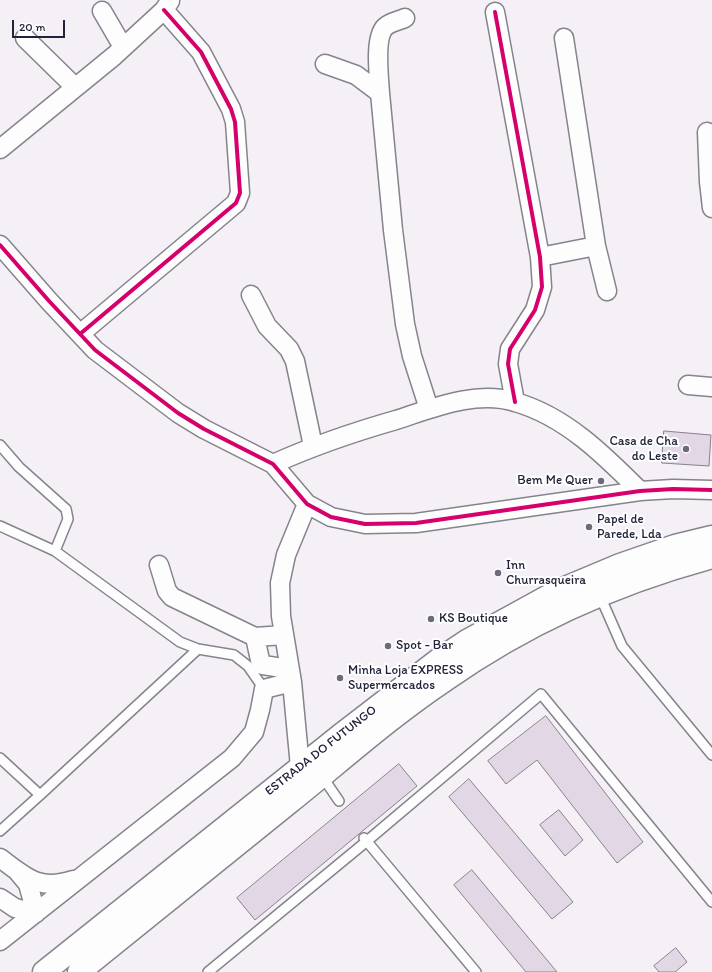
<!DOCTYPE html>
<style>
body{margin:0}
#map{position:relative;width:712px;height:972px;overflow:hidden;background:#f5eff6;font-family:Itim,sans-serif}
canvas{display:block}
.scale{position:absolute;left:12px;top:20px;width:53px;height:18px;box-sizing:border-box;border:2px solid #22223b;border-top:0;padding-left:5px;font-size:12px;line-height:14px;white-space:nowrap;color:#22223b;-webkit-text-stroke:3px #fff;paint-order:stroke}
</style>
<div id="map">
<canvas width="712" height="972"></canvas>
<div class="scale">20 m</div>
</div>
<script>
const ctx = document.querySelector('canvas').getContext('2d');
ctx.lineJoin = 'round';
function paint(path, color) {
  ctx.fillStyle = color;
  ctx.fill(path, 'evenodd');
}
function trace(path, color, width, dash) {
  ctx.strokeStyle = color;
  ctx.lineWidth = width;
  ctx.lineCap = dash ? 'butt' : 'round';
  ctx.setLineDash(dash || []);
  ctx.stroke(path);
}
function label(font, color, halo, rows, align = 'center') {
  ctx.font = font + ' Itim,sans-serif';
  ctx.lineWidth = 4;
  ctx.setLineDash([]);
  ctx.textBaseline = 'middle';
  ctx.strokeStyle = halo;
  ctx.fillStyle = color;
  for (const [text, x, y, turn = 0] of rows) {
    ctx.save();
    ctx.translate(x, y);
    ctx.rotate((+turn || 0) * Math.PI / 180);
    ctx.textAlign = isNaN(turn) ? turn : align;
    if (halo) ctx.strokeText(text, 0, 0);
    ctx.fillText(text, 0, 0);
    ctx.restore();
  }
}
const building = new Path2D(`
 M664,431L711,435L709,466L662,463Z
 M546,716L643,842L617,863L537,760L506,784L488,761Z
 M399,764L417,786L255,920L237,898Z
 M469,779L573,902L552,919L449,797Z
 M559,810L583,840L565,856L540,825Z
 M472,870L557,972H526L454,885Z
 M676,948L687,962L675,972H659L654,966Z`);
const lane = new Path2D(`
 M0,445L19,467L66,509L68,519L55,551
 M0,526L55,551L180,642L198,649L234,655L248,666L264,689
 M600,596L622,646L712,755
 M0,758L40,795L0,831
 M322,776L339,801
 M40,795L198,649
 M364,838L476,972
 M208,972L367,841L541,694L712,902`);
const street = new Path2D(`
 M102,11L123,47
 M495,12L540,257L542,287L535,310L510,349L508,364L515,402
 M25,38L75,87
 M325,64L356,75L380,93L393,230L405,324L412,356L429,409
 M380,93C379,77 374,38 385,27C390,22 398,21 405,18
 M707,132L709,182
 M0,149L114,56L164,10L170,1
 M712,183L709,182L712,208
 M0,245L49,301L95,350L178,413L204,429L273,464L307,504L331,517L365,524L416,523L640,491L673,489L712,490
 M596,246L607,291
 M540,257L596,246L564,38
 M251,295L267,326L289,349L295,361L313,446
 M80,334L236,203L240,193L235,122L231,109L201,52L164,10
 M688,385L712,387
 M273,464C313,446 354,432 396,420C433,408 476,390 515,402C565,416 604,455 640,491
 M159,565L167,591L172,597L255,637L284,635
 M255,637L260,660L263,665L289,669
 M300,767L292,682L281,616L280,583L286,555L307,504
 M0,858C27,878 39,891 73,880
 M18,872L28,884L36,913
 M0,898L15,908L36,913
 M0,941L232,758L254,732L260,710L264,689L292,682`);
const primary = new Path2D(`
 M44,972L342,734L437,661L467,641L558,591L620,565L675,546L712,537
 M79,972C150,915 221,858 291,801C342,760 391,716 445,680C526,623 616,583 712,557`);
const cycleway = new Path2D(`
 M495,12L540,257L542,287L535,310L510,349L508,364L515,402
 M0,245L49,301L95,350L178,413L204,429L273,464L307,504L331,517L365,524L416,523L640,491L673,489L712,490
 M80,334L236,203L240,193L235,122L231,109L201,52L164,10`);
const markers = [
 [686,449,4,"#6c6a7c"],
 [601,481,4,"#6c6a7c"],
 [589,527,4,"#6c6a7c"],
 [498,573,4,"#6c6a7c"],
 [431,619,4,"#6c6a7c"],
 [388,646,4,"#6c6a7c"],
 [340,678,4,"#6c6a7c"]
];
const poiNames = [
 ["Casa de Cha",678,442,"right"],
 ["do Leste",678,457,"right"],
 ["Bem Me Quer",593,481,"right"],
 ["Papel de",597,520],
 ["Parede, Lda",597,535],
 ["Inn",506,566],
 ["Churrasqueira",506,581],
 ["KS Boutique",439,619],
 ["Spot - Bar",396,646],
 ["Minha Loja EXPRESS",348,671],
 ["Supermercados",348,686]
];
const streetNames = [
 ["ESTRADA DO FUTUNGO",321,751,-38]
];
paint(building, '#e2d8e5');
trace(building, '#85838b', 1);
trace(lane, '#85838b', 12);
trace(street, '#85838b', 21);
trace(primary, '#85838b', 25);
trace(lane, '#fefdfe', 9);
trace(street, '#fefdfe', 18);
trace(primary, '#fefdfe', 22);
trace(cycleway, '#d6006c', 4);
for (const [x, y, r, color] of markers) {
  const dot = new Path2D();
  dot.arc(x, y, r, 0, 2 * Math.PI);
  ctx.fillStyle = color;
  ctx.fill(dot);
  trace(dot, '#fff', 1.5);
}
label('13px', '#22223b', '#fff', poiNames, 'left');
label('13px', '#22223b', '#fff', streetNames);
</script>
